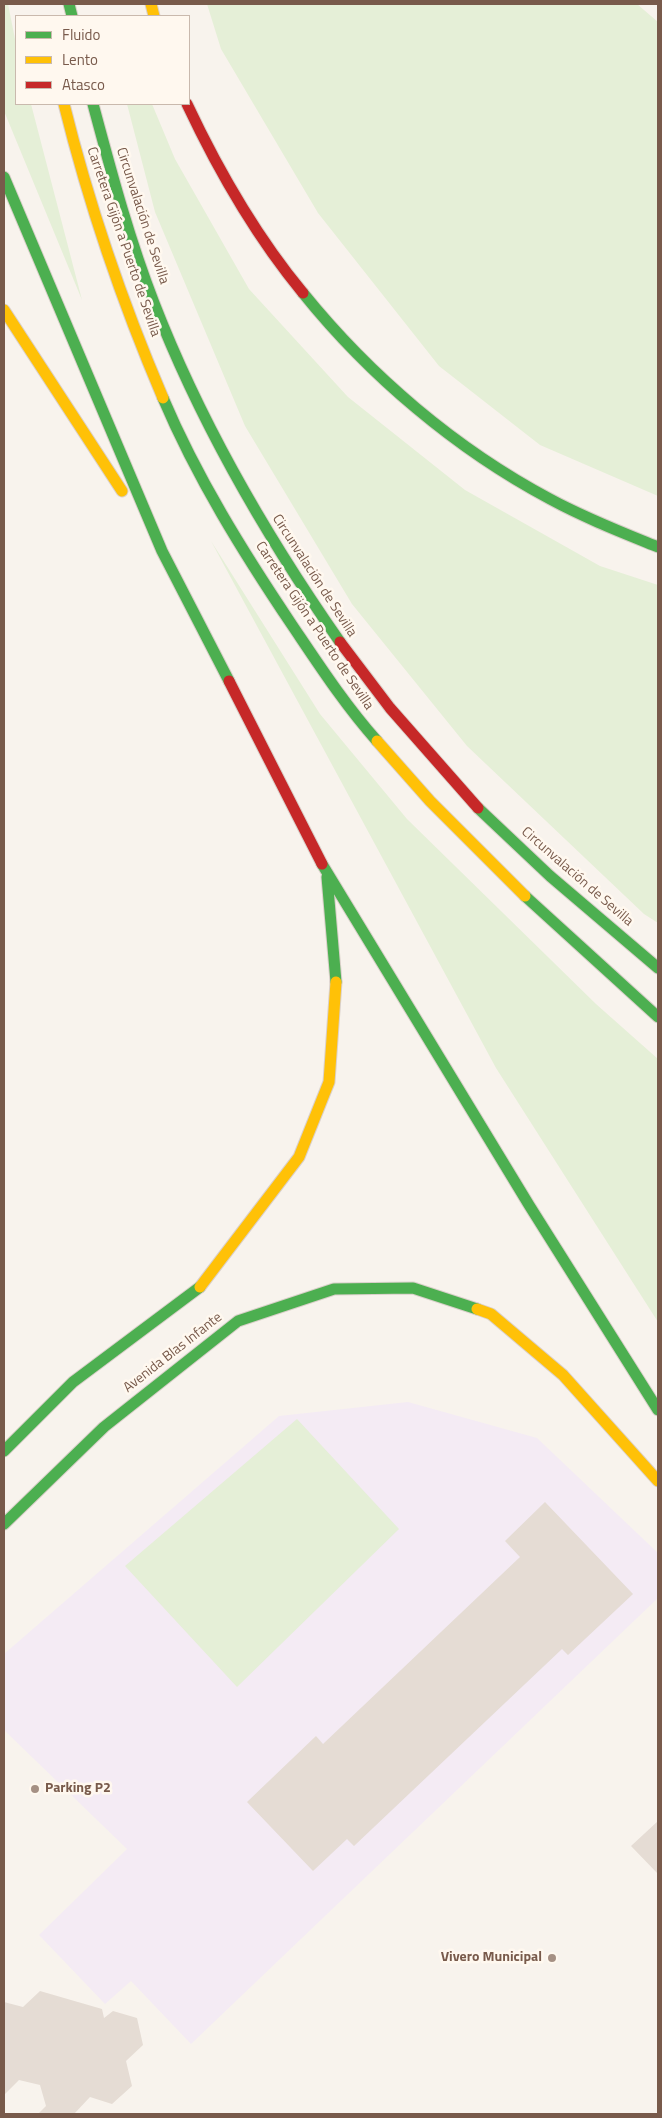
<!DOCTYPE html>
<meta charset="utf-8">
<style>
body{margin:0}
#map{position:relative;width:662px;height:2118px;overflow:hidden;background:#f8f3ed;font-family:"Titillium Web",sans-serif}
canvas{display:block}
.frame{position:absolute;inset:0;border:5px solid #785a4b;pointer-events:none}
.legend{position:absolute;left:15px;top:15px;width:175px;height:90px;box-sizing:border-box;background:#fff8ef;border:1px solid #c9b9ad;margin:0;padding:6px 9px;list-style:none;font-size:15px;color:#785a4b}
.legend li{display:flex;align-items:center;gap:10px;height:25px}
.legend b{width:25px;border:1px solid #c9b9ad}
</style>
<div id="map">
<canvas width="662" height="2118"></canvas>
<div class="frame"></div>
<ul class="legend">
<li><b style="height:6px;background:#4caf50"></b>Fluido</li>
<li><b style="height:6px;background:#ffc107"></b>Lento</li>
<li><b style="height:6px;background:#c62828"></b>Atasco</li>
</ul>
</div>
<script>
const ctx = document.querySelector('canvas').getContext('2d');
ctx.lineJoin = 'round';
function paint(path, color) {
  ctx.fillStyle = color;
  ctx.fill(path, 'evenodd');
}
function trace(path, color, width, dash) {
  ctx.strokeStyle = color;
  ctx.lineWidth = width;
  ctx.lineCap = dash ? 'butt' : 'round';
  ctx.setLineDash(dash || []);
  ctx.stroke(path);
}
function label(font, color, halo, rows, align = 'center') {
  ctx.font = font + ' "Titillium Web",sans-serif';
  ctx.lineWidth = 5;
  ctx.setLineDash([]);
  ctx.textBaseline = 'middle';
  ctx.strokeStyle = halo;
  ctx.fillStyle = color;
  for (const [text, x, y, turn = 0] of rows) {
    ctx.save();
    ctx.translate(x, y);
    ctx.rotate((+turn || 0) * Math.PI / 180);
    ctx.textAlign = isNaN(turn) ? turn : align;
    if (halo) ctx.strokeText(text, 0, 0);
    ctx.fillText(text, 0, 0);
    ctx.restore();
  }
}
const education = new Path2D(`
 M408,1402L537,1438L658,1553V1598L191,2044L131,1981L105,2004L39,1935L127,1849L4,1730V1654L279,1416Z`);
const green = new Path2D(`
 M4,4H8L16,44V104H31L82,300L4,111Z
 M207,4H637L658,22V496L540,445L439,366L318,213L221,49Z
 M127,104H152L175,159L249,289L348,397L465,490L600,566L658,585V923L644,914L467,746L352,604L245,426L155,212Z
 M211,541L320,714L407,819L596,1004L658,1059V1322L496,1068Z
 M297,1419L399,1529L237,1687L125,1566Z`);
const building = new Path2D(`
 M545,1502L633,1594L568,1655L562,1649L354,1846L347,1839L313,1871L247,1802L316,1736L323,1744L520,1557L505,1541Z
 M658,1821V1874L631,1846Z
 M40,1991L102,2009L104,2018L113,2011L137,2018L143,2045L126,2061L132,2086L112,2104L90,2097L74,2114H38L46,2106L40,2085L19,2080L4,2095V2002L23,2007Z`);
const fast = new Path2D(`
 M69,4L72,16
 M93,104C111,171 129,239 154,303C201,424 266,536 340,642
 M4,177L162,551L229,681
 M303,293C370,376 456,449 550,499C585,518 621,532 658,547
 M163,398C197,478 243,552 292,625C319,665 345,705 377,741
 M478,808L550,876L658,968
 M322,864L529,1205L658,1410
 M327,877L336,982
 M525,896L658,1017
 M4,1451L73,1382L200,1287
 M4,1524L104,1427L238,1321L334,1289L413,1288L477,1309`);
const slow = new Path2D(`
 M151,4L154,16
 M64,104C89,205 122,302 163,398
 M4,310L122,491
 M377,741L430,801L525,896
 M200,1287L299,1157L329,1082L336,982
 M477,1309L491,1314L563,1375L658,1481`);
const jam = new Path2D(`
 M187,104C219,172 255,235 303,293
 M340,642L390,708L478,808
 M229,681L322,864`);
const markers = [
 [35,1789,5,"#a59084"],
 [552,1958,5,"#a59084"]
];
const streetNames = [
 ["Circunvalación de Sevilla",142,216,72],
 ["Carretera Gijón a Puerto de Sevilla",123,242,71],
 ["Circunvalación de Sevilla",314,576,57],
 ["Carretera Gijón a Puerto de Sevilla",314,626,56],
 ["Circunvalación de Sevilla",577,877,41],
 ["Avenida Blas Infante",173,1353,-38]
];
const poiNames = [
 ["Parking P2",45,1789],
 ["Vivero Municipal",542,1958,"right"]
];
paint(education, '#f4ebf4');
paint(green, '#e5efd7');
paint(building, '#e5dcd4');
trace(fast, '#dad0ca', 13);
trace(slow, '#dad0ca', 13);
trace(jam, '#dad0ca', 13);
trace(fast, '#4caf50', 11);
trace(slow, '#ffc107', 11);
trace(jam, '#c62828', 11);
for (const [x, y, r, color] of markers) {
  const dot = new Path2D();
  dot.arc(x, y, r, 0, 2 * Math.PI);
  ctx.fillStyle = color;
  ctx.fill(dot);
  trace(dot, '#fff8ef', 2);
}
label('14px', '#785a4b', '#fff8ef', streetNames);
label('bold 14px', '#785a4b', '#fff8ef', poiNames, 'left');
</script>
